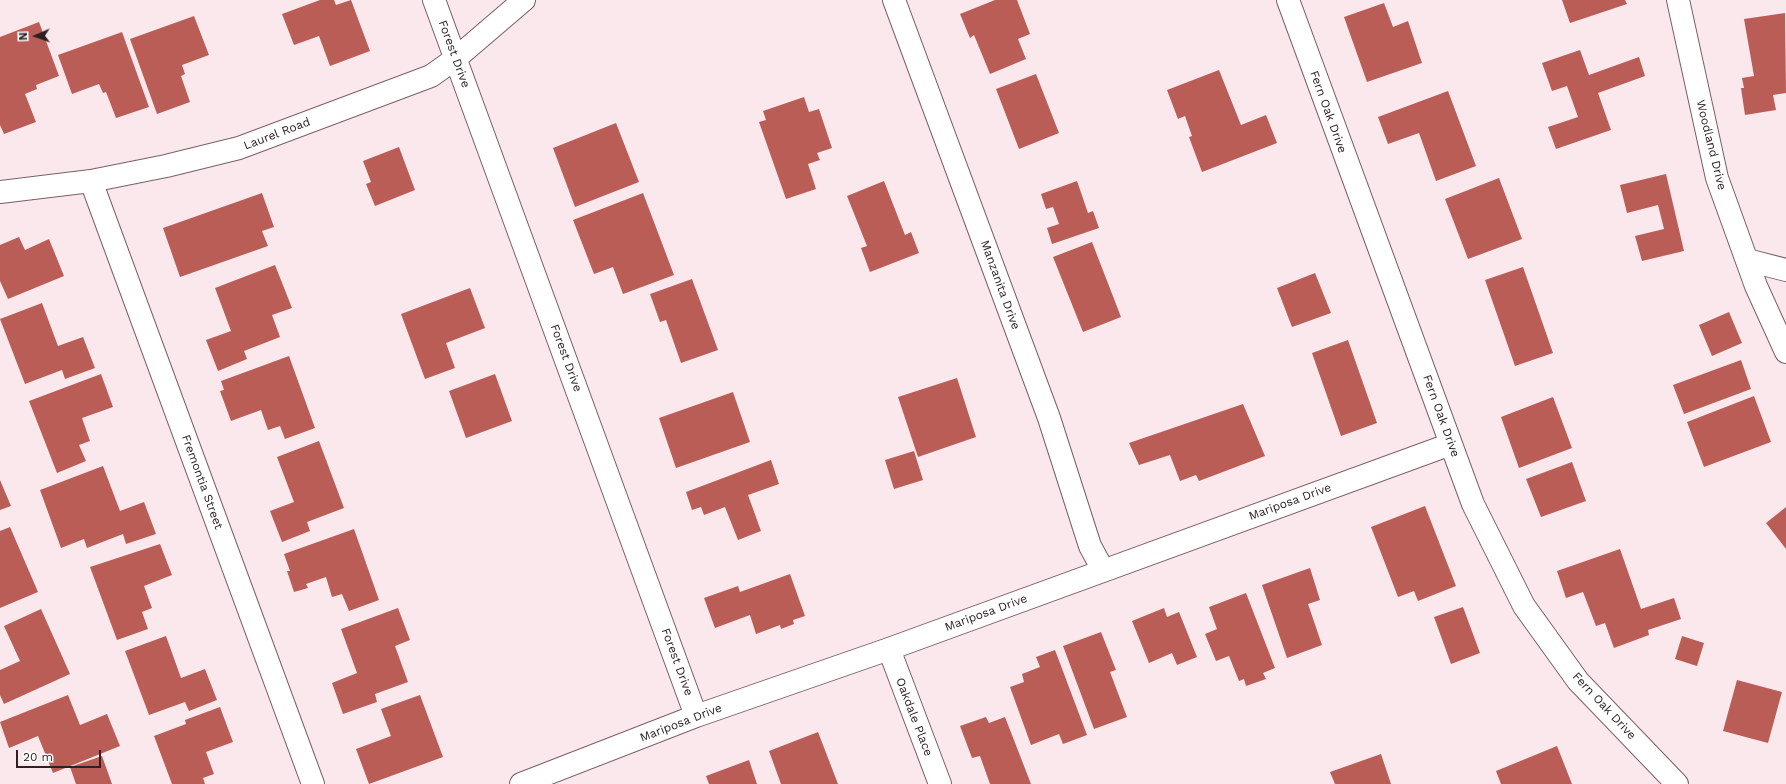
<!DOCTYPE html>
<style>
body{margin:0}
#map{position:relative;width:1786px;height:784px;overflow:hidden;background:#fbe8ed;font-family:"Work Sans",sans-serif}
canvas{display:block}
.north{position:absolute;left:16px;top:16px;width:40px;height:40px;-webkit-text-stroke:3px #fff;paint-order:stroke;rotate:268deg;font-size:11px;font-weight:700;line-height:16px;text-align:center;color:#2d2124}
.north::after{content:'';display:block;margin:auto;width:14px;height:18px;background:#2d2124;clip-path:polygon(50% 0,100% 100%,50% 72%,0 100%)}
.scale{position:absolute;left:16px;top:750px;width:85px;height:18px;box-sizing:border-box;border:2px solid #2d2124;border-top:0;padding-left:5px;font-size:12px;line-height:14px;white-space:nowrap;color:#2d2124;-webkit-text-stroke:3px #fff;paint-order:stroke}
</style>
<div id="map">
<canvas width="1786" height="784"></canvas>
<div class="north">N</div>
<div class="scale">20 m</div>
</div>
<script>
const ctx = document.querySelector('canvas').getContext('2d');
ctx.lineJoin = 'round';
function paint(path, color) {
  ctx.fillStyle = color;
  ctx.fill(path, 'evenodd');
}
function trace(path, color, width, dash) {
  ctx.strokeStyle = color;
  ctx.lineWidth = width;
  ctx.lineCap = dash ? 'butt' : 'round';
  ctx.setLineDash(dash || []);
  ctx.stroke(path);
}
function label(font, color, halo, rows, align = 'center') {
  ctx.font = font + ' "Work Sans",sans-serif';
  ctx.lineWidth = 4;
  ctx.setLineDash([]);
  ctx.textBaseline = 'middle';
  ctx.strokeStyle = halo;
  ctx.fillStyle = color;
  for (const [text, x, y, turn = 0] of rows) {
    ctx.save();
    ctx.translate(x, y);
    ctx.rotate((+turn || 0) * Math.PI / 180);
    ctx.textAlign = isNaN(turn) ? turn : align;
    if (halo) ctx.strokeText(text, 0, 0);
    ctx.fillText(text, 0, 0);
    ctx.restore();
  }
}
const building = new Path2D(`
 M320,0H334L336,5L351,0L370,51L330,66L319,36L294,45L282,14Z
 M995,0H1017L1030,34L1018,39L1026,59L990,74L974,35L970,38L960,14Z
 M1562,0H1625L1627,4L1570,23Z
 M1384,3L1393,27L1408,21L1422,63L1367,82L1344,17Z
 M1785,13L1786,93L1773,95L1776,110L1745,115L1741,88H1744L1742,78L1754,76L1744,19Z
 M194,16L209,55L182,65L185,74L181,76L190,102L157,114L130,39Z
 M39,22L59,76L36,85L37,89L25,94L36,122L4,134L0,125V37Z
 M122,32L149,107L116,118L106,92L103,93L99,84L72,94L58,55Z
 M1580,50L1589,75L1639,57L1645,76L1598,93L1611,130L1556,149L1548,127L1578,117L1567,86L1552,91L1542,63Z
 M1219,70L1241,125L1266,115L1277,143L1202,172L1189,137L1192,136L1185,116L1178,119L1167,90Z
 M1036,74L1059,133L1019,149L996,89Z
 M1448,91L1476,166L1436,181L1419,133L1388,144L1378,117Z
 M804,97L809,112L819,109L832,148L817,153L820,160L808,164L816,189L786,199L759,122L766,120L763,111Z
 M616,123L639,182L575,207L553,148Z
 M399,147L415,190L375,206L366,184L371,182L363,161Z
 M1666,174L1684,251L1642,261L1635,236L1664,229L1658,205L1627,213L1620,185Z
 M1499,178L1522,239L1468,259L1445,199Z
 M884,181L905,235L911,232L919,253L870,272L861,248L867,246L847,196Z
 M1077,181L1088,213L1093,211L1099,228L1052,244L1047,228L1059,224L1053,207L1046,209L1041,194Z
 M262,193L274,227L262,231L268,246L180,277L163,228Z
 M643,193L674,275L623,294L613,267L594,274L573,220Z
 M19,237L25,250L49,239L64,276L8,299L0,281V245Z
 M1092,242L1121,317L1083,332L1053,257Z
 M275,265L292,308L272,315L280,337L244,351L247,359L218,371L206,340L231,331L215,288Z
 M1523,267L1553,353L1515,366L1485,280Z
 M1315,273L1331,313L1292,327L1277,288Z
 M692,279L718,350L681,363L666,320L660,322L650,294Z
 M470,288L485,328L446,343L455,368L425,379L401,314Z
 M42,303L58,346L83,337L95,368L65,379L62,370L25,384L0,319Z
 M1729,312L1742,343L1712,356L1699,325Z
 M1348,340L1377,423L1341,436L1312,353Z
 M289,356L315,428L285,439L280,426L268,430L261,410L231,421L220,391L224,390L221,381Z
 M1741,360L1751,389L1684,414L1673,385Z
 M101,374L113,407L82,418L90,441L79,445L86,461L57,473L29,401Z
 M495,374L512,421L466,438L449,391Z
 M957,378L976,437L918,457L898,397Z
 M733,392L750,442L676,468L659,418Z
 M1754,396L1771,442L1704,467L1687,422Z
 M1553,397L1572,448L1519,468L1501,417Z
 M1243,404L1265,456L1199,481L1196,475L1180,481L1170,455L1139,465L1129,443Z
 M319,441L344,508L307,522L310,531L282,542L270,511L294,502L277,457Z
 M914,451L923,480L894,489L885,460Z
 M771,460L779,484L748,495L761,531L738,540L725,507L704,515L701,507L692,510L686,492Z
 M1572,462L1586,501L1541,517L1526,479Z
 M103,466L120,511L144,502L156,534L126,544L123,534L87,548L84,539L61,548L40,490Z
 M0,480L11,506L0,510Z
 M1425,506L1456,586L1418,601L1414,591L1398,597L1371,527Z
 M1786,507V549L1766,523Z
 M10,527L38,592L0,608V531Z
 M354,529L379,600L349,611L342,594L332,597L326,577L306,584L308,588L294,592L287,571H290L284,554Z
 M160,544L172,575L144,586L152,608L142,612L148,629L117,640L90,567Z
 M1620,549L1641,609L1674,598L1681,619L1648,630L1649,635L1614,648L1605,623L1596,626L1583,592L1566,598L1557,571Z
 M1310,568L1320,600L1308,604L1322,645L1287,658L1262,585Z
 M790,574L805,616L793,620L794,624L781,629L780,625L756,634L750,615L715,628L704,598L738,586L740,592Z
 M1246,593L1275,668L1263,673L1266,679L1246,686L1244,679L1239,681L1229,656L1216,661L1205,634L1217,629L1209,607Z
 M1463,607L1480,653L1451,664L1434,617Z
 M398,608L410,640L395,646L408,682L375,694L377,702L343,714L332,683L357,673L341,629Z
 M1164,608L1167,617L1179,612L1197,657L1177,665L1172,653L1149,663L1132,621Z
 M41,609L70,674L4,704L0,695V670L20,661L4,626Z
 M1101,632L1116,670L1110,672L1127,717L1094,729L1063,646Z
 M166,636L181,678L205,669L217,700L189,711L185,702L149,715L125,651Z
 M1682,636L1704,643L1697,666L1675,659Z
 M1055,650L1087,735L1063,744L1059,734L1031,745L1010,687L1024,682L1022,674L1040,667L1036,657Z
 M1737,680L1782,692L1768,743L1723,731Z
 M68,695L80,725L107,714L120,746L53,773L38,736L9,748L0,722Z
 M420,695L443,757L369,784L356,749L391,736L381,709Z
 M220,707L233,742L206,752L214,774L203,778L205,784H172L154,736L186,724L185,720Z
 M986,717L989,723L1005,717L1031,784H990L980,756L972,758L960,726Z
 M818,732L838,784H781L769,751Z
 M1557,746L1572,784H1501L1496,771Z
 M1381,754L1391,784H1335L1330,772Z
 M102,756L112,784H76L70,767Z
 M749,760L757,784H709L706,776Z`);
const minor = new Path2D(`
 M434,0L696,716
 M894,0L1049,418L1090,546L1103,570
 M1288,0L1473,504L1524,606L1578,681L1677,784
 M1678,0L1717,178L1756,286L1786,352
 M91,181L313,784
 M0,192L91,181L166,166L239,148L431,76L455,59L524,0
 M1747,260L1786,270
 M889,649L940,784
 M521,784L696,716L889,649L1451,444`);
const streetNames = [
 ["Forest Drive",454,54,70],
 ["Fern Oak Drive",1328,112,70],
 ["Laurel Road",277,134,-21],
 ["Woodland Drive",1711,145,76],
 ["Manzanita Drive",1000,285,70],
 ["Forest Drive",566,358,70],
 ["Fern Oak Drive",1441,416,70],
 ["Fremontia Street",202,482,70],
 ["Mariposa Drive",1290,502,-20],
 ["Mariposa Drive",986,613,-20],
 ["Forest Drive",677,662,70],
 ["Fern Oak Drive",1604,706,47],
 ["Oakdale Place",914,717,69],
 ["Mariposa Drive",681,723,-21]
];
paint(building, '#bb5d57');
trace(minor, '#7a5f66', 24);
trace(minor, '#fff', 22);
label('12px', '#2d2124', '#fff', streetNames);
</script>
